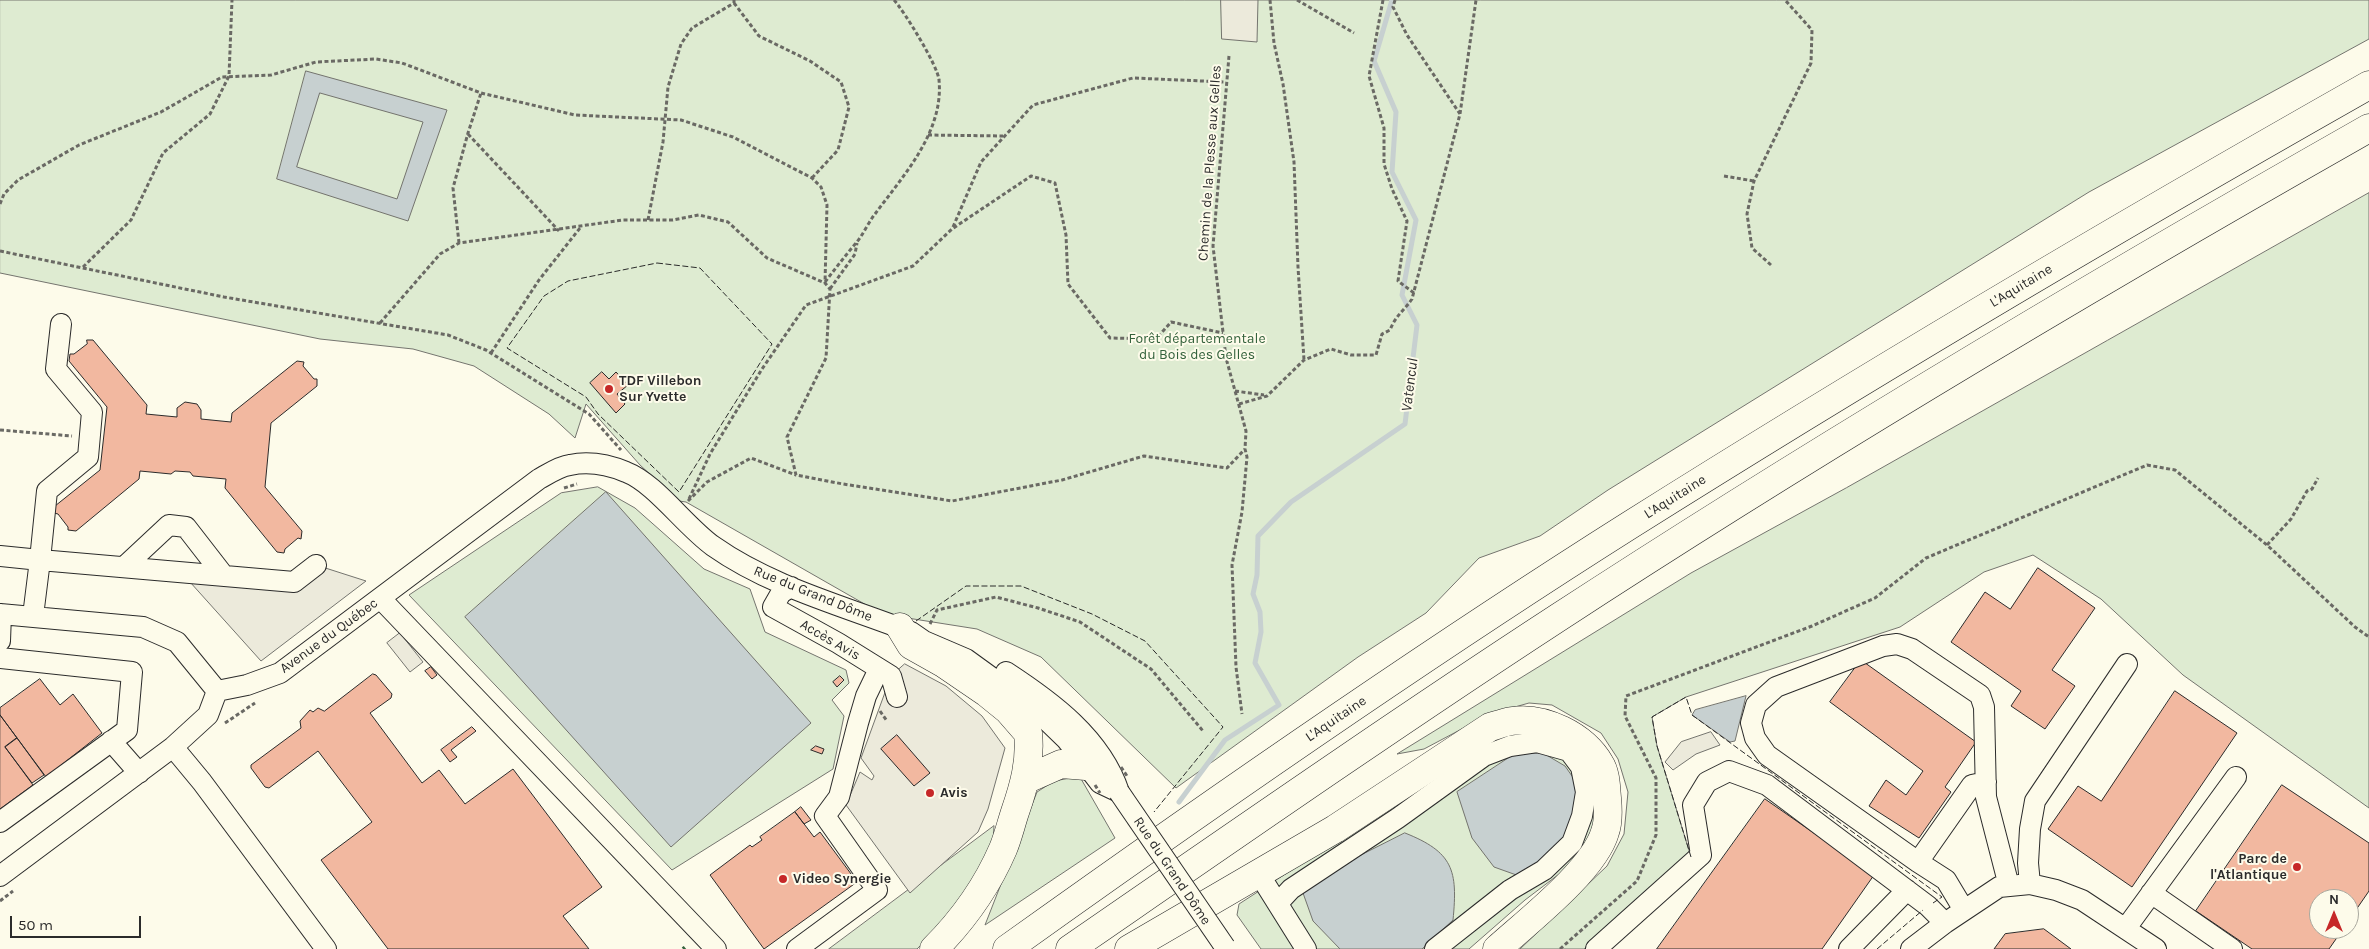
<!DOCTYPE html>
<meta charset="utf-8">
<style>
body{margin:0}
#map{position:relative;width:2369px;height:949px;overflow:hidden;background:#fdfbea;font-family:Karla,sans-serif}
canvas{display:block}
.north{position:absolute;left:2309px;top:889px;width:50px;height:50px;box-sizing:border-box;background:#fdfbea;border:1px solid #a9a89e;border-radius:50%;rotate:0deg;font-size:14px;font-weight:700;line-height:20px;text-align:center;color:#2b2b2b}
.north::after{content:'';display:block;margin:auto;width:18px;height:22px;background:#c62828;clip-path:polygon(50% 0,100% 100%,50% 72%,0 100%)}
.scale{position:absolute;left:10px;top:916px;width:131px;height:22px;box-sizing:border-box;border:2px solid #2b2b2b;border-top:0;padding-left:6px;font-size:15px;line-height:18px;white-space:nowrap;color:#2b2b2b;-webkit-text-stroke:4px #fdfbea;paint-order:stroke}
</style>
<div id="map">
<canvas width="2369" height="949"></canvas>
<div class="north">N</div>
<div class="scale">50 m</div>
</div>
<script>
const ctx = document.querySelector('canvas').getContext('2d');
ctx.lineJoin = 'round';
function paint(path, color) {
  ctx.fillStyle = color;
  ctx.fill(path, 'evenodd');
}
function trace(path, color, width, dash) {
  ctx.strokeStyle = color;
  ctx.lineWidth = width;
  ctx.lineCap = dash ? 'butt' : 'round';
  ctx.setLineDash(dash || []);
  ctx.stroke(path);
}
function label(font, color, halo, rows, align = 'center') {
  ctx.font = font + ' Karla,sans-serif';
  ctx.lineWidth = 4;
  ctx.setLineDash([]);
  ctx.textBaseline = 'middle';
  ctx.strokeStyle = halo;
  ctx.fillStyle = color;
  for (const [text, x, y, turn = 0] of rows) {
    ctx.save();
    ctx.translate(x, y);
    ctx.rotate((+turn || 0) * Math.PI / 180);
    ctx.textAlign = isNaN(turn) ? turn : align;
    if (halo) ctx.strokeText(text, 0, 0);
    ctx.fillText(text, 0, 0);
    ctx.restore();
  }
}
const green = new Path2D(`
 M0,0H2369V39L2089,192L1608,490L1540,536L1479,558L1426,613L1358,657L1176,788L1041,657L977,629L882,614L686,502L679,501L640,465L586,404L575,438L549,414L474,366L413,349L320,339L0,273Z
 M2369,193V808L2183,675L2101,599L2033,555L1984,572L1900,627L1686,697L1652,717L1657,746L1691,857L1584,949H1520L1607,866L1624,834L1628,792L1618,759L1601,733L1552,705L1529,703L1490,714L1424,749L1397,754L1691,573L1846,488Z
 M598,487L635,508L704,569L750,589L765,632L846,670L849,683L832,700L844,716L833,769L672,870L409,595L561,493Z
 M1507,739L1593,769L1596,831L1575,862L1525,900L1469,949H1261L1237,915L1239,904L1461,760Z
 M1080,777L1115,838L985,925L1037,792L1054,781Z
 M994,826L993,843L957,908L917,949H829Z`);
const parking = new Path2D(`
 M1221,0H1258L1257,42L1222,39Z
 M316,565L366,581L261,661L181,572L294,582Z
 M400,633L423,662L410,672L387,643Z
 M905,664L946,686L982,716L1005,748L988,809L978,832L910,893L846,805L860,772L872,780L874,776L861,758L891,676Z
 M1711,732L1720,745L1696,754L1673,770L1665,762L1681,742Z`);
const water = new Path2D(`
 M306,71L447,110L408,221L277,179ZM320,93L423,122L397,199L297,167Z
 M606,492L811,723L671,847L465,617Z
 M1746,696L1735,741L1730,742L1692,715L1695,710Z
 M1516,753H1543L1565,766L1579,786L1578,818L1564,843L1522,877L1494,867L1472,838L1457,792Z
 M1405,833C1453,852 1458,870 1453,920L1422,949H1340L1313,921L1303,893L1359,856Z`);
const stream = new Path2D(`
 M1179,802L1225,740L1279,705L1255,663L1261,632L1260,612L1253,594L1257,575L1258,536L1291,502L1405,424L1417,325L1402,295L1416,220L1392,172L1396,112L1374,61L1392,0`);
const building = new Path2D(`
 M87,340H93L147,405L146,414L177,417V408L185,402L197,404L201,410V419L231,422L232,413L297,361L304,362L303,366L314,379H317V386L271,423L265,487L302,531L301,539L298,538L285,549L284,553L277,552L225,488L226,479L193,476L190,472L175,471L171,474L140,471L139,479L76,531L68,530V527L58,514L54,513L55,506L100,470L107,407L69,361L70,354H74L87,344Z
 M602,372L609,379L616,372L628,385L617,394L625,404L616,413L590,383Z
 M2038,568L2095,608L2052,670L2075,686L2045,729L2011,706L2021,691L1951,642L1985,592L2010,609Z
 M1861,660L1976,742L1945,787L1951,792L1919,838L1869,806L1886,780L1906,795L1923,771L1830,702Z
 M431,667L437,675L432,679L425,671Z
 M373,674L376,675L392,694L391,698L370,713L422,783L439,770L465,804L513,769L602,887L563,916L589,949H388L321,860L372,822L318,751L269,788L265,787L251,768V765L301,728L300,721L310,710L313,712L318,708L324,711Z
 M840,676L844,680L837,687L833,682Z
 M40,679L60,705L73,694L102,733L46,777L0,715V708Z
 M2175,691L2237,733L2132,887L2048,829L2078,786L2101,801Z
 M0,715L17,738L5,747L33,785L0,809Z
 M472,727L476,731L451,750L457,757L450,762L441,750Z
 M897,735L930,773L914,786L881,749Z
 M17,738L44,775L32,783L5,747Z
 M816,746L824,749L822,754L811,750Z
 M2282,785L2369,843V891L2349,920V899H2319V929H2343L2329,949H2252L2196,911Z
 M1765,799L1874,875L1822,949H1657Z
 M801,807L811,820L804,824L795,812Z
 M795,812L814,837L820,832L857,882L764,949L710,875L750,845L752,847L762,840L760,837Z
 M2044,929L2071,949H1994L2005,934Z`);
const path = new Path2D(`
 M1270,0L1274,43L1283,84L1294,162L1298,267L1304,360
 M1297,0L1354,33
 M1383,0L1369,76L1384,128V164L1392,189L1407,221L1398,281L1414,293
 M1395,0L1393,7L1407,35L1460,114
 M734,3L759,36L810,61L841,82L849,107L838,150L812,178
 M1229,56L1213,246L1226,358L1246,431L1245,449L1247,457L1242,512L1232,565L1236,667L1242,714
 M468,134L559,231
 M928,135L1003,136
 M1724,176L1754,181
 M0,204L4,194L18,180L79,145L161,112L222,77L271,75L316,62L376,59L402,63L481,93L575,115L681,120L733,137L812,178L821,187L827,205L825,283
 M648,220L663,142L668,87L681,44L692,28L734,3V0
 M953,227L981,162L1033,105L1133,78L1226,82
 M459,243L453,188L468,133L481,93
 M0,251L224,297L448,335L486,350L589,414L621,450
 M1771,265L1752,248L1747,214L1754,181L1811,63L1812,30L1785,0
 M83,267L131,220L163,153L210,114L229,76L232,0
 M825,282C835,269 845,256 856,243C863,235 868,223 875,214C903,176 944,132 939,80C938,66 904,11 894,0
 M830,289L855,254L857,243
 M380,323L440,254L459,243L623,220H673L699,215L728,222L767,258L825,283L830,289L826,358L787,437L796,475L843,484L952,501L1062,480L1144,456L1227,468L1245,449
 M491,353L539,280L580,228
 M1235,391L1264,395
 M1239,404L1267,396L1304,360L1331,349L1351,355H1376L1382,334L1390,330C1396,315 1403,312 1412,299L1460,114L1476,0
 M0,430L72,436
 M564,488L577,484
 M689,499L710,454L762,369L806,305L913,266L952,229L1031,176L1055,183L1066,235L1068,284L1110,338L1156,339L1171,322L1223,333
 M688,501L707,482L751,458L796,475
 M2267,545L2291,519L2307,491L2312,489L2318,478
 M930,624L937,610L996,597L1038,608L1080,622L1151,669L1203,731
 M880,711L887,721
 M225,723L255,703
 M0,901L13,891
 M1560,949L1637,881L1656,835V778L1625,716L1626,696L1812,626L1875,598L1926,558L2147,465L2175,470L2267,545L2355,627L2369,637`);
const minor = new Path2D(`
 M61,324L56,369L92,412L88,457L47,491L40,560L294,582L316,565
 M0,556L40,560L33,616
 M124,567L169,525L186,527L224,576
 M791,587L781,593L773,607L838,643L891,676L897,697
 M381,599L716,949
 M0,614L143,627L177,642L217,691
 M0,641L1,614
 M0,658L132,672L127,730L0,822
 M1006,672C1052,702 1101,738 1119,792
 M217,691L247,685L280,673L539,479C548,474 560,466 570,465C589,461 609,465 626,472C655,483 685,526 713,546C771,587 844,606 911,632L924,641L966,659L1035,709L1066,739L1100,783L1119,792
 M111,741L139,773
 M173,747L202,782L326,949
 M1918,862L1972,785L1986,782
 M1259,874L1306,949
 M0,876L173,747L208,715L217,691
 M2030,884L2028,863L2030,829L2035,801L2127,664
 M2151,893L2232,949
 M1278,903L1291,889L1398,818L1484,756L1510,746L1537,742L1569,751L1581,767L1586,792L1582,816L1572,843L1544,870L1510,890L1435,949
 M1964,910L1946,880L1918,862L1767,755L1755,738L1751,723L1756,705L1776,687L1883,646L1897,644L1912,649L1980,695L1984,707L1986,797L2009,886
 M2126,928L2236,777
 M797,949L877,890L825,816L839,797L858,723L866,696L879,669
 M1596,949L1701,855L1693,805L1707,782L1729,771L1767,785L1928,906L1945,923
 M1849,949L1907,890
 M1911,949L1945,923L1999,887L2030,884L2056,890L2082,900L2156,949`);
const highway = new Path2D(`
 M900,627L911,645L943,663L987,693L1008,710L1028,733C1031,761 1024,786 1015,812C1011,824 1008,837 1003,849C987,886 962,921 934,949
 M1025,780L1061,764L1086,766
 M1007,949C1211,803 1418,659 1630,525C1873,372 2120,226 2369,85
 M1070,949C1231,838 1392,726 1556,619C1821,446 2094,284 2369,128
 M1129,949L1335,829L1490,727C1497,725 1505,722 1512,721C1544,716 1584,736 1600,764C1606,773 1606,787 1607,798C1608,808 1609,821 1605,832C1594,870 1528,921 1497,949`);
const pathBridge = new Path2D(`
 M1121,767L1127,776
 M1095,785L1100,793`);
const minorBridge = new Path2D(`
 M1119,792L1225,947`);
const hedge = new Path2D(`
 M683,949L688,945`);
const fence = new Path2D(`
 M657,263L700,268L772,344L679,492L598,414L586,397L507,348L544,296L568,281Z
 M916,621L966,586H1021L1092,614L1145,641L1223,727L1154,812
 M1691,857L1657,746L1652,717L1686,697L1692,715L1942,897L1933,903
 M1877,949L1923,910`);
const markers = [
 [609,389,5,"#c62828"],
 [930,793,5,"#c62828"],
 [2297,867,5,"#c62828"],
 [783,879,5,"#c62828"]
];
const streetNames = [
 ["Chemin de la Plesse aux Gelles",1210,163,-86],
 ["L'Aquitaine",2021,286,-31],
 ["L'Aquitaine",1675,497,-32],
 ["Rue du Grand Dôme",813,594,22],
 ["Avenue du Québec",329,636,-36],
 ["Accès Avis",830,640,30],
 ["L'Aquitaine",1336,719,-34],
 ["Rue du Grand Dôme",1172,871,56]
];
const parkNames = [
 ["Forêt départementale",1197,339],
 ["du Bois des Gelles",1197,355]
];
const poiNames = [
 ["TDF Villebon",619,381],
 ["Sur Yvette",619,397],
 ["Avis",940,793],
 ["Parc de",2287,859,"right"],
 ["l'Atlantique",2287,875,"right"],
 ["Video Synergie",793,879]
];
const waterNames = [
 ["Vatencul",1410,385,-83]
];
paint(green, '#deebd1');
trace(green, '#74746e', 1);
paint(parking, '#eceadb');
trace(parking, '#74746e', 1);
paint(water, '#c7d0d0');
trace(water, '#74746e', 1);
trace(stream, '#c7d0d0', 5);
paint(building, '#f2b8a0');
trace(building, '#2b2b2b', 1);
trace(minor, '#2b2b2b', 22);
trace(highway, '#2b2b2b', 29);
trace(path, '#6a6964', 3, [4, 2.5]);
trace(minor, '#fdfbea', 20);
trace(highway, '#fdfbea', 28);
trace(minorBridge, '#2b2b2b', 22, []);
trace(pathBridge, '#6a6964', 3, [4, 2.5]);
trace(minorBridge, '#fdfbea', 20);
trace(hedge, '#34623c', 4, [2.5, 4]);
trace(fence, '#2b2b2b', 1, [6, 2.5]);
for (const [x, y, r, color] of markers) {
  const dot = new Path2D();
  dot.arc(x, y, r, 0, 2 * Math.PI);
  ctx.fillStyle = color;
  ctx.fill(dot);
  trace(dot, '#fdfbea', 2);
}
label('14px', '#2b2b2b', '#fdfbea', streetNames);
label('14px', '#34623c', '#fdfbea', parkNames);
label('bold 14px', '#2b2b2b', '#fdfbea', poiNames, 'left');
label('italic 15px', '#2b2b2b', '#fdfbea', waterNames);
</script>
